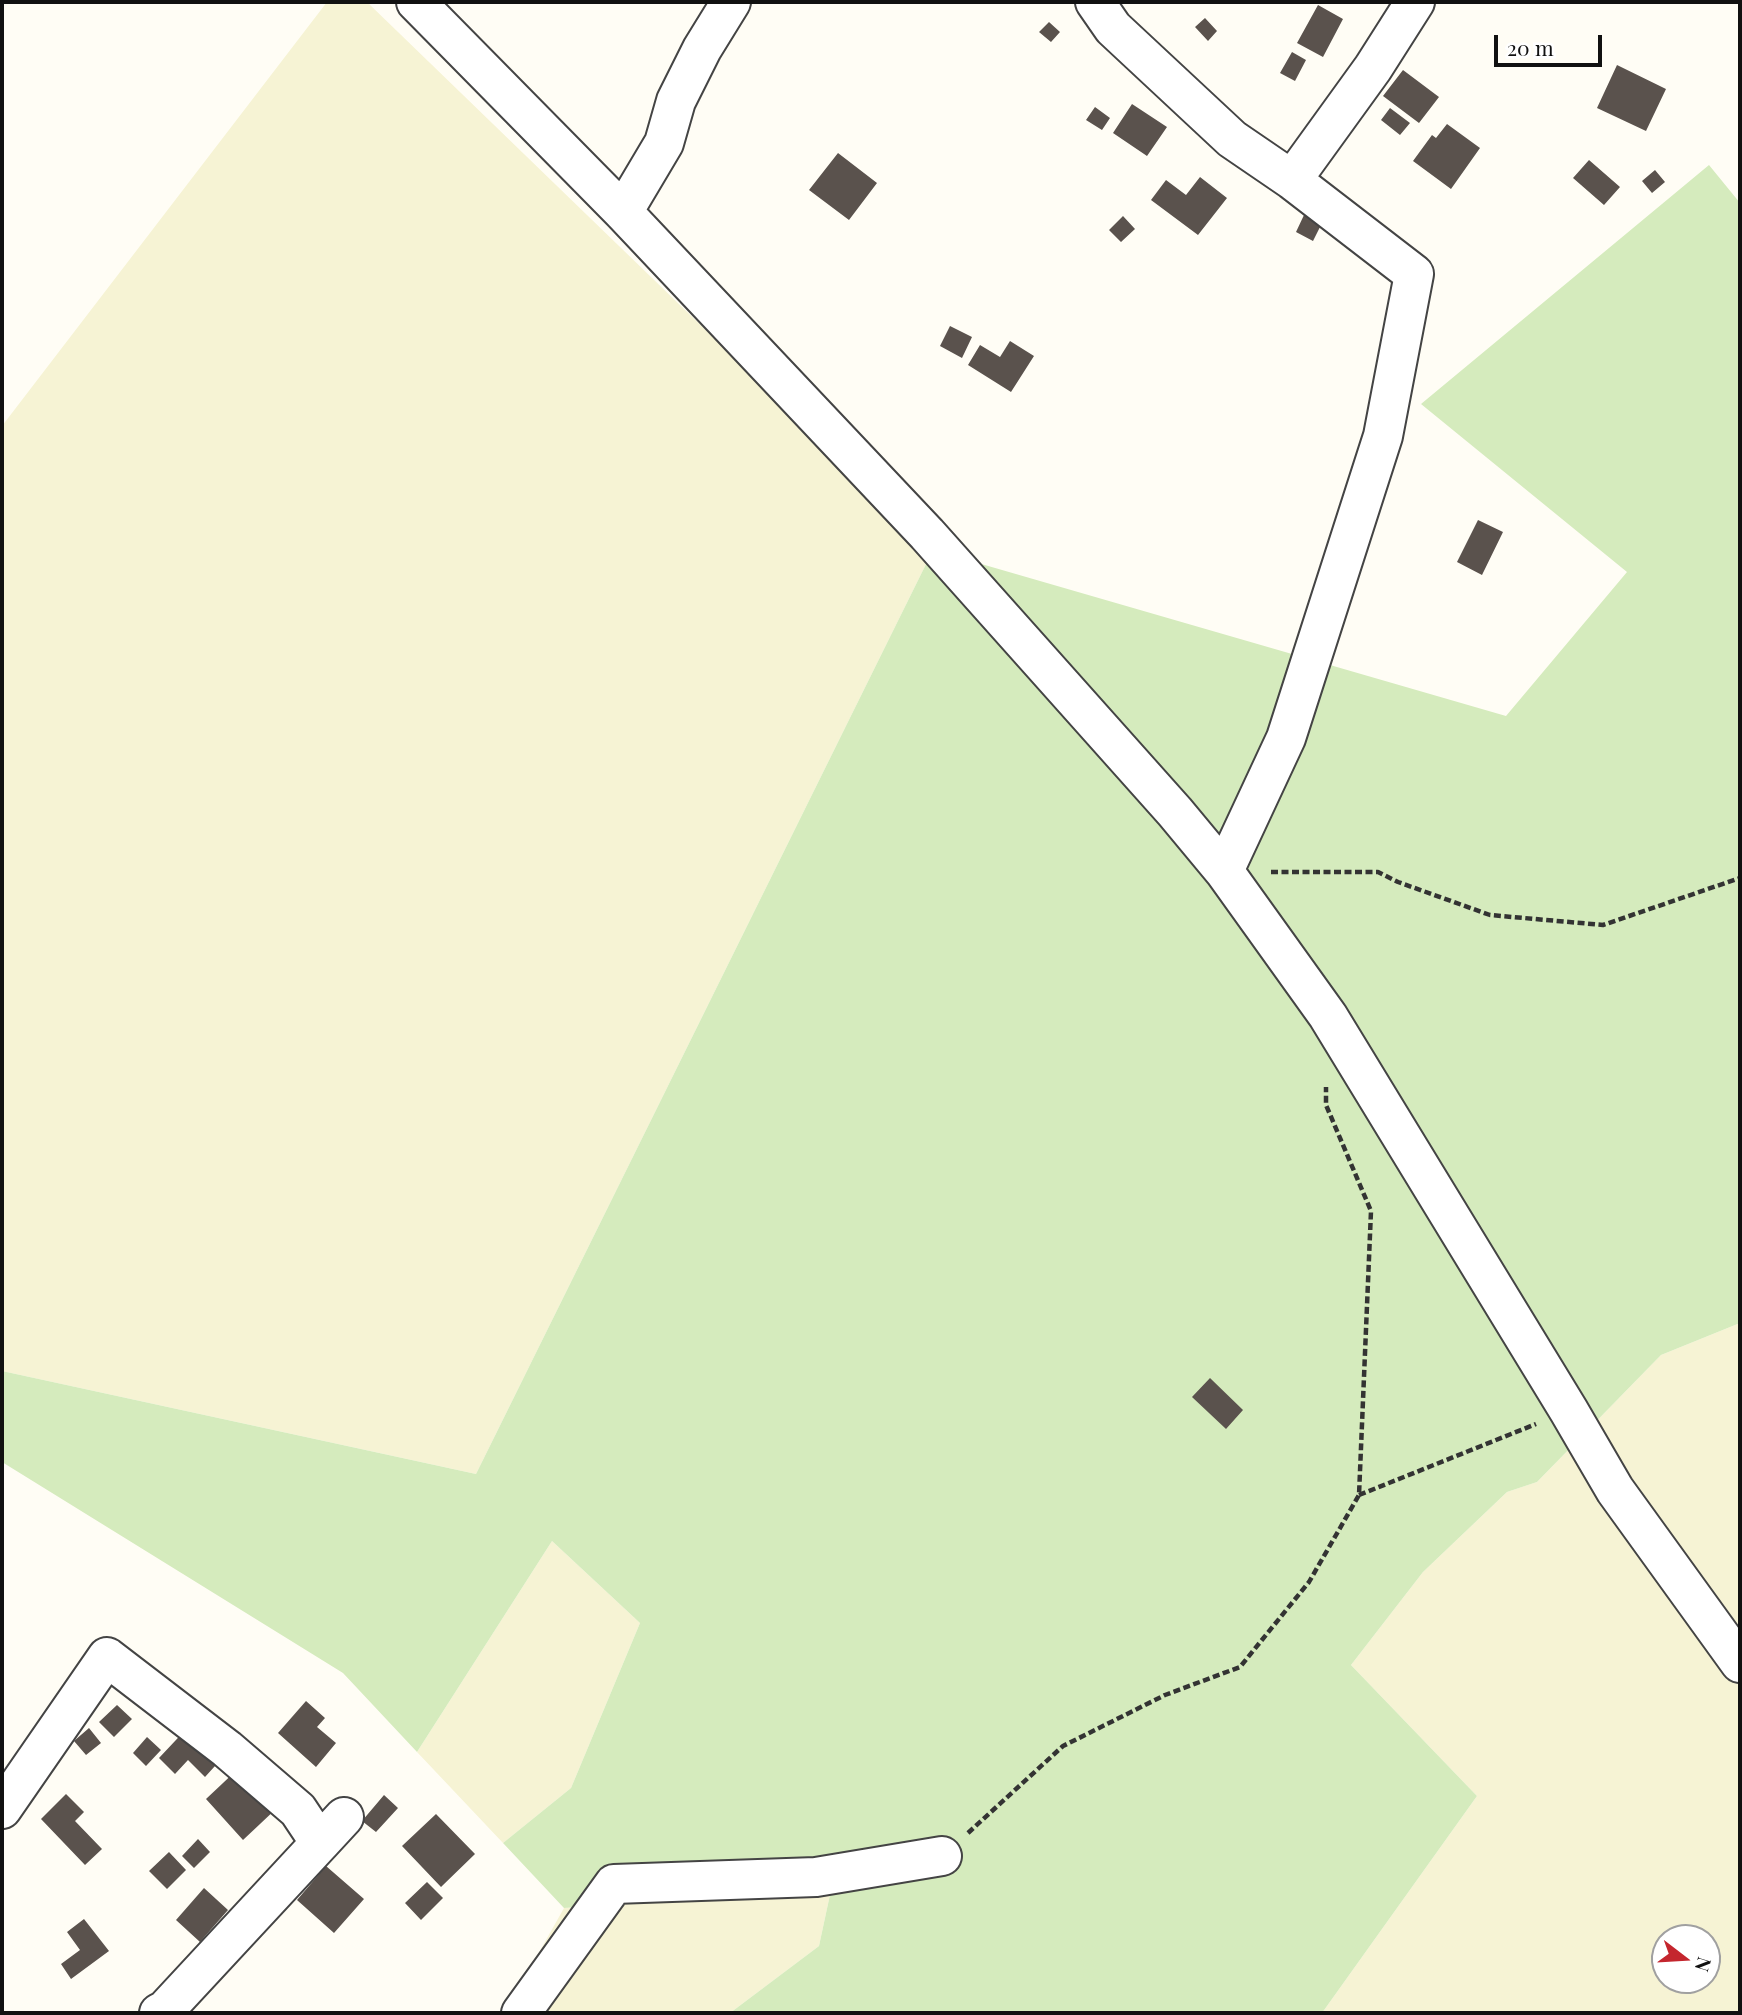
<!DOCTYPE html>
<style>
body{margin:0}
#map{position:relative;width:1742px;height:2015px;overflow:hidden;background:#fffdf5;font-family:"Playfair Display",serif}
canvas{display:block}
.frame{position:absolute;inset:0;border:4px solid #111;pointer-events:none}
.north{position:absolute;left:1651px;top:1924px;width:70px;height:70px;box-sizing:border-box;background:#fff;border:2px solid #a0a0a0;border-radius:50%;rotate:107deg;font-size:19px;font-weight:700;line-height:28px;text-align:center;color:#111}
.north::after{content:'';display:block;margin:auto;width:24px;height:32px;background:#c4262e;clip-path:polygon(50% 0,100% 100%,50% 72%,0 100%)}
.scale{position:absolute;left:1494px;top:35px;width:108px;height:32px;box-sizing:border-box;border:4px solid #111;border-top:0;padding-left:9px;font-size:21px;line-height:24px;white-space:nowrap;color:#111;-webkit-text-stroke:5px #fff;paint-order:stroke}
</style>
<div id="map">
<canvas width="1742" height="2015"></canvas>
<div class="frame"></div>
<div class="north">N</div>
<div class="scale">20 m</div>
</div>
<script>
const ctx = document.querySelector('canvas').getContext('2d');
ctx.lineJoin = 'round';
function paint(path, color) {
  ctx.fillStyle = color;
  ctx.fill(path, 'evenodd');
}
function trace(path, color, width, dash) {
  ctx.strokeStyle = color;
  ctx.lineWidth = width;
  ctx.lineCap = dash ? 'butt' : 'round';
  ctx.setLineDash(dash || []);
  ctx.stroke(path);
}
const farmland = new Path2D(`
 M327,2H367L933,550L476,1474L2,1371V426Z
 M1740,1323V2013H1322L1477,1796L1351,1665L1423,1572L1507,1492L1537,1482L1661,1355ZM1665,1938H1707V1980H1665Z
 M552,1541L640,1623L571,1788L503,1843L417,1752Z
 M831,1890L819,1946L730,2013H505L564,1908Z`);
const green = new Path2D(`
 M1709,165L1740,203V1323L1661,1355L1537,1482L1507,1492L1423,1572L1351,1665L1477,1796L1322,2013H730L819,1946L831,1890L564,1908L503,1843L571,1788L640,1623L552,1541L417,1752L343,1673L2,1462V1371L476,1474L933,550L1506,716L1627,572L1421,404Z`);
const building = new Path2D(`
 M1318,5L1343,19L1323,57L1297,43Z
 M1205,18L1217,31L1208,41L1195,27Z
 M1049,22L1060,32L1051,42L1039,32Z
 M1292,52L1306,60L1295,81L1280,73Z
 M1617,65L1666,89L1646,131L1597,108Z
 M1403,70L1439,97L1419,123L1383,96Z
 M1132,104L1167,127L1147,156L1113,133Z
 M1095,107L1110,118L1102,130L1086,120Z
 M1390,108L1410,123L1400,135L1381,120Z
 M1447,124L1480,148L1451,189L1413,161L1432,135L1436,138Z
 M838,153L877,183L849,220L809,190Z
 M1589,160L1620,187L1604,205L1573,178Z
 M1655,170L1665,182L1652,193L1642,181Z
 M1200,177L1227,198L1198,235L1151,200L1166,180L1186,195Z
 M1304,215L1321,225L1313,241L1296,232Z
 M1123,216L1135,229L1121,242L1109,230Z
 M950,326L972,337L962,358L940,346Z
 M1010,341L1034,356L1011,392L968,365L980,345L1000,357Z
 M1478,520L1503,532L1482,575L1457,562Z
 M1210,1378L1243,1410L1226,1429L1192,1397Z
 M306,1701L325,1718L317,1727L336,1743L316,1767L278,1733Z
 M117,1705L132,1719L114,1737L99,1722Z
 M191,1724L225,1755L205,1777L188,1760L175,1774L159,1758Z
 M89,1728L101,1743L86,1755L74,1741Z
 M147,1737L161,1750L146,1766L133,1753Z
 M240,1767L277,1808L243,1840L206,1799Z
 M66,1794L84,1812L75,1821L102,1849L85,1865L41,1819Z
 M384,1795L398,1808L376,1832L362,1821Z
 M436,1814L475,1854L441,1887L402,1846Z
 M198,1839L210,1852L194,1868L182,1856Z
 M169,1852L186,1870L167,1889L149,1871Z
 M326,1866L364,1899L334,1933L297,1900Z
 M427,1882L443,1898L421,1920L405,1903Z
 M204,1888L228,1910L200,1942L176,1920Z
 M84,1919L109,1951L71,1979L61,1964L80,1950L67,1932Z`);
const path = new Path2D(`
 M1271,872H1378L1398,882L1490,915L1603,925L1740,878
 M1359,1495L1536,1424
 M968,1833L1063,1746L1165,1695L1240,1667L1309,1582L1359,1495L1371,1211L1326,1105V1087`);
const minor = new Path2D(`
 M416,2L623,212L927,534L1175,812L1224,871L1328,1016L1569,1411L1615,1490L1740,1663
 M1095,2L1113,28L1232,139L1292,180L1414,274L1383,436L1286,738L1224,871
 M1292,180L1373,68L1415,2
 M623,212L664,143L676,101L702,49L731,2
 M2,1809L107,1657L227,1749L298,1810L320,1843L344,1817
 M159,2013L165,2010L320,1843
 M521,2013L614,1884L816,1877L942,1856`);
paint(farmland, '#f6f3d4');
paint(green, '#d5ebbd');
paint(building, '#5a524d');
trace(minor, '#444', 42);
trace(path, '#333', 4.5, [7, 3.5]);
trace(minor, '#fff', 38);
</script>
